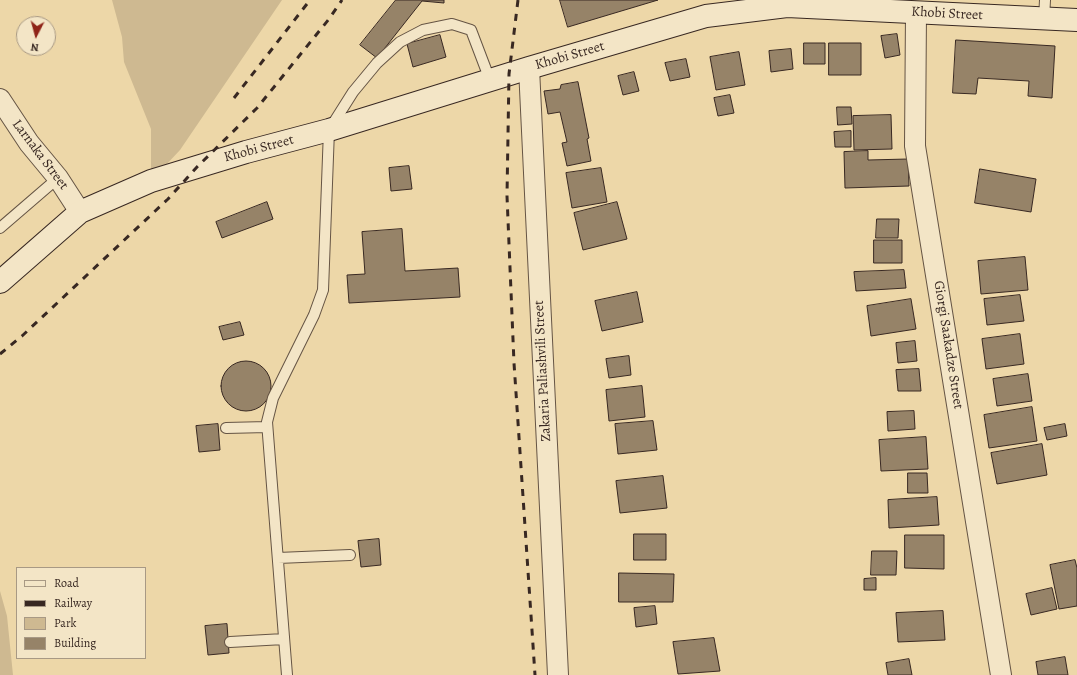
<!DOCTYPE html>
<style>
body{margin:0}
#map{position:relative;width:1077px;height:675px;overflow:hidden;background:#edd7a8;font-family:Alegreya,serif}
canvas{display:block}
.legend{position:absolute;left:16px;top:567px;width:130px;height:92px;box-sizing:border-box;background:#f3e5c6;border:1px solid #a89984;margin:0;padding:5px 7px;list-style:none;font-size:12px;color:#382822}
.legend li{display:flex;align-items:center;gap:8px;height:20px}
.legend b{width:20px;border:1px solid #a89984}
.north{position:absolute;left:16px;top:16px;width:40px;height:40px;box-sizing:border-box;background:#f3e5c6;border:1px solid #a89984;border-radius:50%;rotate:186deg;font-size:11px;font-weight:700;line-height:16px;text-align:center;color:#382822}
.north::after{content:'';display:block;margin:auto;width:14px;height:18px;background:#8f2418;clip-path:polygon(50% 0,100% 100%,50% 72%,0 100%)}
</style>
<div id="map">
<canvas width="1077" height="675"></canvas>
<ul class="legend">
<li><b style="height:5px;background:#f3e5c6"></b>Road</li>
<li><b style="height:5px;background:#382822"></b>Railway</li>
<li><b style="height:11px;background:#ceb991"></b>Park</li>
<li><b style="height:11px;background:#968368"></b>Building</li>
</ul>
<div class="north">N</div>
</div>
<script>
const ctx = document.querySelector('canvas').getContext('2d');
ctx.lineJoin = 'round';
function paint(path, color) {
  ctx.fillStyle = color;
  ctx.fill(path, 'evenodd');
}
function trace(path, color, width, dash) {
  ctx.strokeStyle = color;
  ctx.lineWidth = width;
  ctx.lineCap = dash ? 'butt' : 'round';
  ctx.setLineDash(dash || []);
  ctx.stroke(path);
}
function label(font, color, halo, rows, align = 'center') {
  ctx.font = font + ' Alegreya,serif';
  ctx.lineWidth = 3;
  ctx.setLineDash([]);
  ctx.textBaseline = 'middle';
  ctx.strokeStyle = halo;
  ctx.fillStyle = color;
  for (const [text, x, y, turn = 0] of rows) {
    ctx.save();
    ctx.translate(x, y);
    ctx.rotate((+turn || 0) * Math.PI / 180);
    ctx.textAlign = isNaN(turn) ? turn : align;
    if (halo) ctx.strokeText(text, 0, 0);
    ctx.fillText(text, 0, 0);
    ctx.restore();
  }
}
const green = new Path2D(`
 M112,0H282L180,150L151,181V129L124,62L122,37Z
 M0,591L7,616L13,675H0Z`);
const building = new Path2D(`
 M396,0H444V3L422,1L377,58L360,45Z
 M560,0H658L568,27Z
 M897,34L900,55L885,58L881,36Z
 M440,35L446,57L413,67L407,44Z
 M956,40L1055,46L1052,98L1028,96L1029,81L978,78L976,94L953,93Z
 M804,43H825V64H804Z
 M829,43H861V75H829Z
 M791,49L793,69L771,72L769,51Z
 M739,52L745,85L716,90L710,57Z
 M686,59L690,77L670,81L665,63Z
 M634,72L639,91L623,95L618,76Z
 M578,82L589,138L587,139L591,161L567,166L562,143L567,142L560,112L548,114L544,91L560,89L561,85Z
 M730,95L734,113L718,116L714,98Z
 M837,107H851L852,124L838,125Z
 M891,115L892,149L854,150L853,116Z
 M851,131V147H835L834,132Z
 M868,151V160L908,159L909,186L845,188L844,152Z
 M409,166L412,189L391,191L389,168Z
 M601,168L607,202L572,208L566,173Z
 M980,169L1036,179L1031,212L975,203Z
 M267,202L273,219L222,238L216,222Z
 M617,202L627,239L583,250L574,213Z
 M877,219H899L898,238H876Z
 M402,229L405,271L458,268L460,297L349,303L347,275L365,274L362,232Z
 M874,240H902V263H874Z
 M1025,257L1028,290L981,294L978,261Z
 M904,270L906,288L856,291L854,272Z
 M637,292L643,322L602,331L595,301Z
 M1020,295L1024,321L987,325L984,299Z
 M911,299L916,329L871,336L867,306Z
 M240,322L244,335L223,340L219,327Z
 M1020,334L1024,364L986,369L982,339Z
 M915,341L917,361L898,363L896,343Z
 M629,356L631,375L609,378L606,359Z
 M221 386a25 25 0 1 1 50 0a25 25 0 1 1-50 0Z
 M919,369L921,391H898L896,370Z
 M1028,374L1032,401L997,406L993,379Z
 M642,386L645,417L609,421L606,390Z
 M1032,407L1037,441L989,448L984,415Z
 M914,411L915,429L888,431L887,412Z
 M653,421L657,450L618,454L615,424Z
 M218,424L220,450L199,452L196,426Z
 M1065,424L1067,436L1047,440L1044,428Z
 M926,437L928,469L881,471L879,440Z
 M1042,444L1047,475L997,484L991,453Z
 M908,473H927L928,493H908Z
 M663,476L667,508L620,513L616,481Z
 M937,497L939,525L889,528L888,500Z
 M634,534H666V560H634Z
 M905,535H944V569L905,568Z
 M379,539L381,565L361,567L358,541Z
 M872,551H897L896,575H871Z
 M1075,560L1077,568V606L1059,609L1050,565Z
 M619,573L674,574L673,602H619Z
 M876,578V590H864V579Z
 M1052,588L1057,609L1031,615L1026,594Z
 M655,606L657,624L636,627L634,608Z
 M943,611L945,640L898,642L896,613Z
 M227,624L229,653L208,655L205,626Z
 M714,638L720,671L678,674L673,642Z
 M1065,657L1068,675H1038L1036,662Z
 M909,659L912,675H888L886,663Z`);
const service = new Path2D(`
 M1044,19L1045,0
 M0,228L58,178
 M226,428L267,427
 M278,558L350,555
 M230,642L284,639
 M287,675L267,422L273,398L314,315L323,290L329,130L353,92L377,63L400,42L423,30L452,24L471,30L490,80`);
const minor = new Path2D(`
 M916,13L915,146L1001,675
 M529,68L558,675
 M0,99L29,143L58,178L80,212`);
const secondary = new Path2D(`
 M0,282L80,212L151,181L246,152L329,130L529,68L706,16L787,6L1077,20`);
const rail = new Path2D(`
 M518,0L509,74L507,196L514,363L535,675
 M234,98L310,0
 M0,354L22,336L168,199L197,167L257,108L329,19L342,0`);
const streetNames = [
 ["Khobi Street",947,14,3],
 ["Khobi Street",570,56,-16],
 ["Khobi Street",259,149,-15],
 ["Larnaka Street",40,155,53],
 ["Giorgi Saakadze Street",948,345,81],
 ["Zakaria Paliashvili Street",543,371,-93]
];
paint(green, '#ceb991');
paint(building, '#968368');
trace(building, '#382822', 1);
trace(service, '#655444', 12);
trace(minor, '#655444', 22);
trace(secondary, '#382822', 24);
trace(service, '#f3e5c6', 10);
trace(minor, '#f3e5c6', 20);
trace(secondary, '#f3e5c6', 22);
trace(rail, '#382822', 3, [7, 7]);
label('14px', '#382822', '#f3e5c6', streetNames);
</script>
